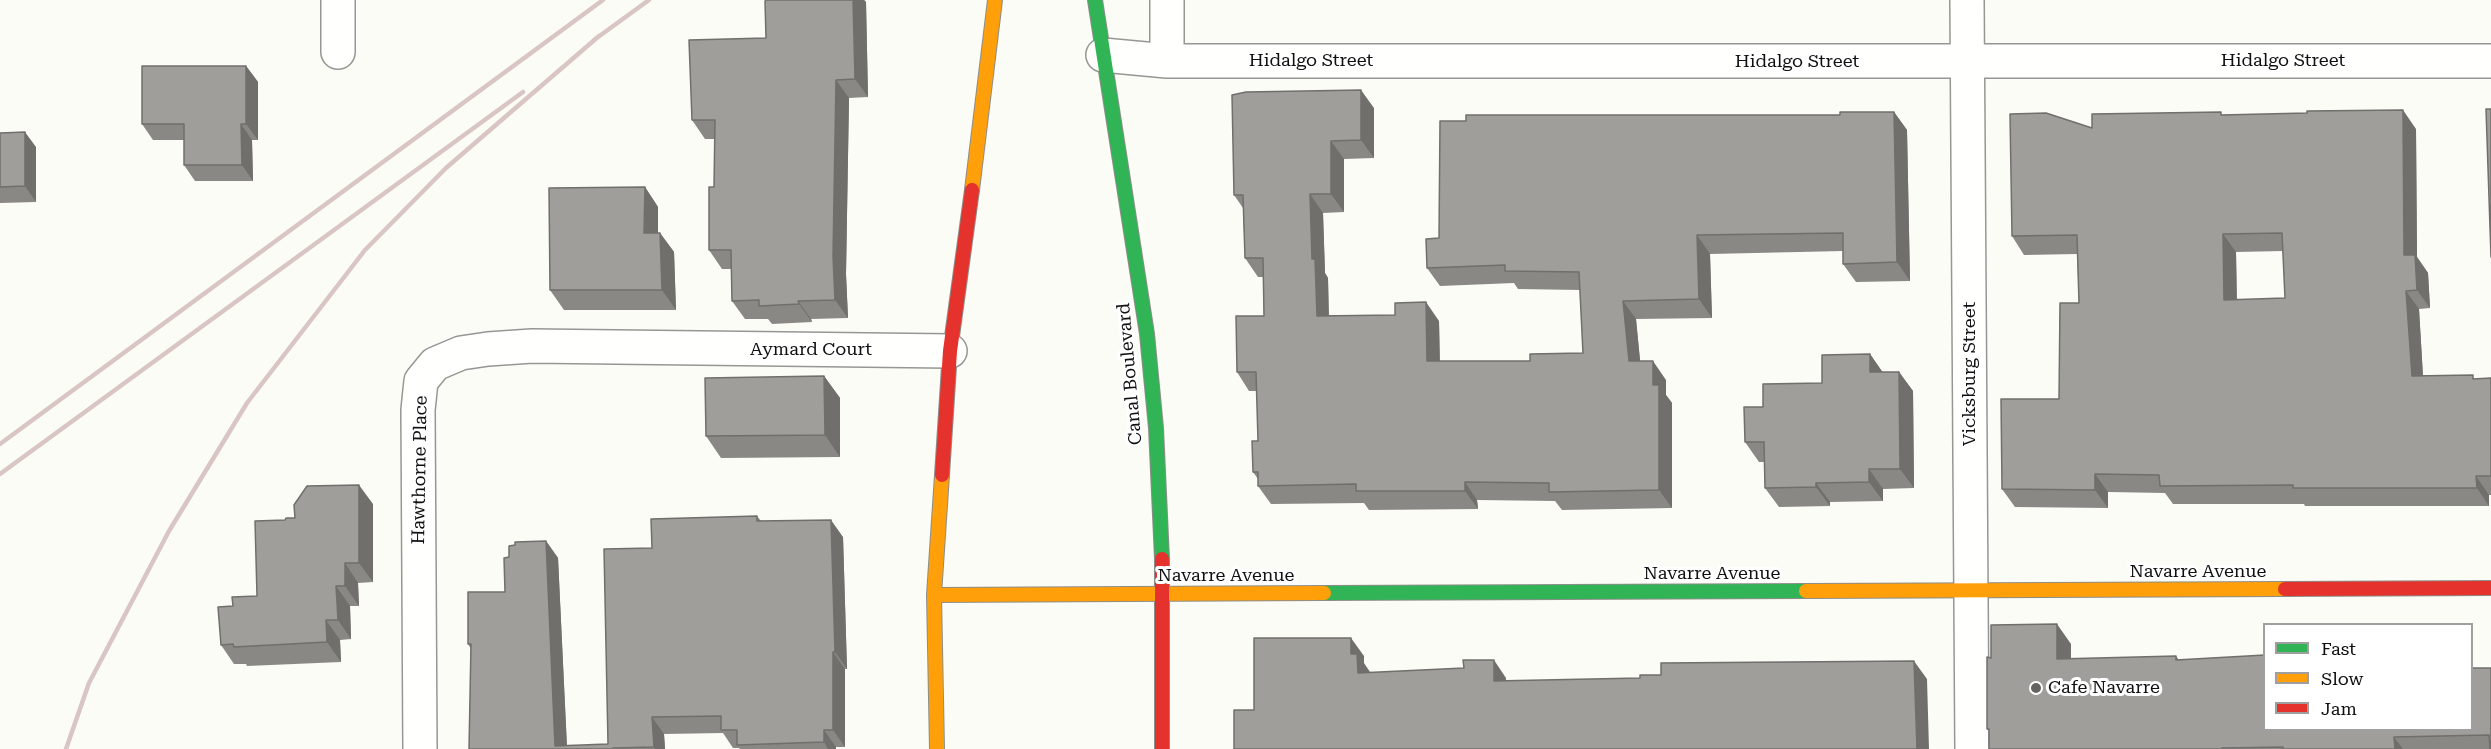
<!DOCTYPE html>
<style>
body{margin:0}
#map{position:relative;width:2491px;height:749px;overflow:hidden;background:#fcfcf6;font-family:"Roboto Serif",serif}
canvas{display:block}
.legend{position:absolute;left:2263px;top:623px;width:210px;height:108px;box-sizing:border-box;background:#fff;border:2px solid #9f9f9f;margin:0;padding:8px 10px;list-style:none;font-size:18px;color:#101010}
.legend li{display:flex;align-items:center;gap:12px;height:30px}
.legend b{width:30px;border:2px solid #9f9f9f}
</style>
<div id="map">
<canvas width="2491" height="749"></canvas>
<ul class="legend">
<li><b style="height:8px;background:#30b455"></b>Fast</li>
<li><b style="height:8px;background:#ff9f0a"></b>Slow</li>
<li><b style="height:8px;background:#e5322d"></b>Jam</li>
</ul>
</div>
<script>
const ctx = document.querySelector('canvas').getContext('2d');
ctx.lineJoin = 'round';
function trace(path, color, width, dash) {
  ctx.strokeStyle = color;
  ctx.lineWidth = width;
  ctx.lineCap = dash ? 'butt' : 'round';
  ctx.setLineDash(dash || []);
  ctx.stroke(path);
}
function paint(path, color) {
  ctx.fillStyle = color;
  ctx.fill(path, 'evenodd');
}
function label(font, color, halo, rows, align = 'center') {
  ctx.font = font + ' "Roboto Serif",serif';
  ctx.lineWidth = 6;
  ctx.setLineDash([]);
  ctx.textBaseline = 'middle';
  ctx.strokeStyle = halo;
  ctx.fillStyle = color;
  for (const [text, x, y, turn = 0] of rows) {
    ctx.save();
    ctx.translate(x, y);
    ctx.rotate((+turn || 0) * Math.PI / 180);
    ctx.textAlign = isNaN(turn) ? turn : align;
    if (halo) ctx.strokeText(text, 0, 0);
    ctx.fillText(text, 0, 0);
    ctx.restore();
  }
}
const street = new Path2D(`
 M338,0V52
 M1967,0L1972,749
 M1103,55L1167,61H2491
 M1167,61V0
 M420,749L418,410L421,381L435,364L461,353L488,349L532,346L950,351`);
const fast = new Path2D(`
 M1095,0L1147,334L1156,428L1162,559
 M1324,593L1806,591`);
const slow = new Path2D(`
 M972,190L995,0
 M1806,591L2285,589
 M934,595L1324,593
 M937,749L934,595L942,475`);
const jam = new Path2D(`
 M942,475L950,351L972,190
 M1162,559V749
 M2285,589L2491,588`);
const rail = new Path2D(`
 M594,40L649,0
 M0,444L603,0
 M0,474L523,92
 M66,749L89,683L169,531L247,403L365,250L446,168L599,36`);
const wall = new Path2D(`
 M766,0H864L866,2L868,97L849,98L846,274L848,318L811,319L812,322L772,324L768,319H745L732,301L731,269H722L709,250L714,187V139H705L692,120L766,38Z
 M246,66L258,82V140H252L253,181H195L184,165V140H153L142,124Z
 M1374,108V158L1344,159V212L1323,213L1325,273L1328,278L1329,315L1439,321L1440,361H1530L1583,353L1580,290L1518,289L1514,283L1440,286L1427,268L1439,238L1840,115L1894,112L1907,130L1910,281L1856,282L1843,264V251L1710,254L1712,318L1636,319L1640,361L1666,380V395L1672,403V508L1562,510L1555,501L1477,500L1478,509L1369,510L1364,503L1271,504L1258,486V479L1253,472L1258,441L1257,391H1249L1237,372L1264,316L1263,277H1258L1245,258L1243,208L1234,195Z
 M2224,115L2416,129L2417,257L2428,273L2430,308L2419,309L2423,376L2475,379H2491V495H2489V506H2305L2304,504H2173L2165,493L2108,492V508L2015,507L2002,489L2059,399L2079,303L2077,254L2024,255L2012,236L2092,128ZM2283,251L2285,298L2237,300L2236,252Z
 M0,133L36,147V202L0,203Z
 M645,187L658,207V233H660L674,252L676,310H564L550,290Z
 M1870,354L1882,372H1899L1913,391L1914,488L1883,489V501L1830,502V506L1779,507L1765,488L1764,462H1759L1745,442L1763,407L1822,383Z
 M824,376L840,398V457L721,458L706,436Z
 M373,504V582L358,583L359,606H350L351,639L340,640L341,662L247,666L246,664H234L221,645L233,606L257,596L285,520L295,518Z
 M757,516L761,521L843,537L847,669H845V747H836V749H740L739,748H733L723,733L664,734L665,749H469L471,649L468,644L505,592L509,557L546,541L558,558L567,746L608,744L652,548Z
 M2071,644V659L2176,656L2179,660L2265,729L2491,668V749H1989V731L1987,729L1991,658Z`);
const shadedWall = new Path2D(`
 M853,0H864L866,2L868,97L855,79Z
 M246,66L258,82V140L246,124Z
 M836,80L849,98L846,274L848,318L835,300L833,256Z
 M1361,90L1374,108V158L1361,140Z
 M2403,110L2416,129L2417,257L2428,273L2430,308L2417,290L2404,255Z
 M1894,112L1907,130L1910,281L1897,262Z
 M241,124L252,140L253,181L242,165Z
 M25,132L36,147V202L25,186Z
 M1331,141L1344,159V212L1331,194Z
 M645,187L658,207V253L644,233Z
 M1310,194L1323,213L1325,273L1328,278L1329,334L1317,316L1312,259Z
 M660,233L674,252L676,310L662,290Z
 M2223,234L2236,252L2237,318L2224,300Z
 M1697,235L1710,254L1712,318L1699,299Z
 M2406,291L2419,309L2424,394L2412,376Z
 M798,301L811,319L812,322L799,304Z
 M1623,301L1636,319L1642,380L1629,361Z
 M1426,302L1439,321L1440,379L1427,361Z
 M1870,354L1884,374L1870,372Z
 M1653,361L1666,380V395L1672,403V508L1659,490L1653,385Z
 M1899,372L1913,391L1914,488L1900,469Z
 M824,376L840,398V457L825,435Z
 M1869,469L1883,489V501L1869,482Z
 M2095,474L2108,492V508L2095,490Z
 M2476,476L2489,495V506L2477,488Z
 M1465,482L1477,500L1478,509L1465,491Z
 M1816,483L1830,502V506L1816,487Z
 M359,485L373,504V582L359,563Z
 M831,520L843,537L847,669L835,652Z
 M546,541L558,558L567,749L555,746Z
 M345,563L358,583L359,606L345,586Z
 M336,586L350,606L351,639L338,620Z
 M326,620L340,640L341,662L327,642Z
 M2057,624L2071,644V678L2057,659Z
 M1351,638L1364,656V663L1370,672V691L1358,673L1351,654Z
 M833,652L845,669V747L833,730Z
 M1494,660L1506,678V699L1494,681Z
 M1914,661L1927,679L1929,749H1917Z
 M652,717L664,734L665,749H655L654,747Z
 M824,730L836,747V749H828L824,742Z
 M2394,737L2403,749H2395Z`);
const building = new Path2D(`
 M766,0H853L855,79L836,80L833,256L835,300L798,301L799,304L759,306V300L732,301L731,250H709V187H714L715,120H692L689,40L766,38L765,1Z
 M142,66H246V124H241L242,165H184V124H142Z
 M1361,90V140L1331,141V194H1310L1312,259H1315L1317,316L1395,315V303L1426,302L1427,361H1530V354L1583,353L1579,272L1505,271V265L1427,268L1426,239L1439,238L1440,121H1466V115H1840V112H1894L1897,262L1843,264V233L1697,235L1699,299L1623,301L1629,361H1653V385H1659V490L1549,492V483L1465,482V491H1356V484L1258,486V472H1253L1252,441H1258L1256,372H1237L1236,316H1264L1263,258H1245L1243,195H1234L1232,95L1246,92Z
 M2486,109H2491V257Z
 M2403,110L2404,255H2415L2417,290L2406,291L2412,376L2473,375V379L2491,378V476H2476L2477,488H2293V485L2160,486L2159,475L2095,474V490L2002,489L2001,399H2059L2060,303H2079L2077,235L2012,236L2010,114L2046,113L2092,128V114L2221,112V115L2307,113V111ZM2282,233L2285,298L2224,300L2223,234Z
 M25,132V186L0,187V133Z
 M645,187L644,233H660L662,290H550L549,188Z
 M1870,354V372H1899L1900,469H1869V482L1816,483V487L1765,488L1764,442H1745L1744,407H1763V384L1822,383V355Z
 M824,376L825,435L706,436L705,378Z
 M359,485V563H345V586H336L338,620H326L327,642L234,647L233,644L221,645L218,607L233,606L232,597L257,596L255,521L285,520L286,518H295L294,505L307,486Z
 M757,516V521L831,520L835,652H833V730H824V742L737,745V730H721V716L652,717L654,747L613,748V749H469L471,644H468V592H505L504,558L509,557V546L515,545V542L546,541L555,746L608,744L604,549L652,548L651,519Z
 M2057,624V659L2176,656V660L2265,655V729H2472V668H2491V749H2490L2489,735L2394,737L2395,749H2283V747L2222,748V749H1989V729H1987V657L1991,658V625Z
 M1254,638H1351V654H1357L1358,673L1464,668L1463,660H1494V681L1640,678V675H1661V663L1914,661L1917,749H1234V710H1254Z`);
const markers = [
 [2036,688,6,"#636360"]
];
const streetNames = [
 ["Hidalgo Street",1311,61],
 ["Hidalgo Street",2283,61],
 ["Hidalgo Street",1797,62],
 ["Aymard Court",811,350],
 ["Canal Boulevard",1130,374,-95],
 ["Vicksburg Street",1970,374,-90],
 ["Hawthorne Place",420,470,-89],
 ["Navarre Avenue",2198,572],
 ["Navarre Avenue",1712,574],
 ["Navarre Avenue",1226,576]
];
const poiNames = [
 ["Cafe Navarre",2048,688]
];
trace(street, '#969694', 36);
trace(fast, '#8d8d8a', 16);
trace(slow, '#8d8d8a', 16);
trace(jam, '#8d8d8a', 16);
trace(street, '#fffffe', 33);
trace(fast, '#30b455', 14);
trace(slow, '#ff9f0a', 14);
trace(jam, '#e5322d', 14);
trace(rail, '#d9c6c4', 4.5);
paint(wall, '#8a8885');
paint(shadedWall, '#706f6c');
paint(building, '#a09e9b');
trace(building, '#706f6c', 1.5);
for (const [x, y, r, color] of markers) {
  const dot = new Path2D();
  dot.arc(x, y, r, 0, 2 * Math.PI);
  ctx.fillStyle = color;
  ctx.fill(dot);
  trace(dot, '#fff', 2);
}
label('18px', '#101010', '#fff', streetNames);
label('18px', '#101010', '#fff', poiNames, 'left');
</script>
